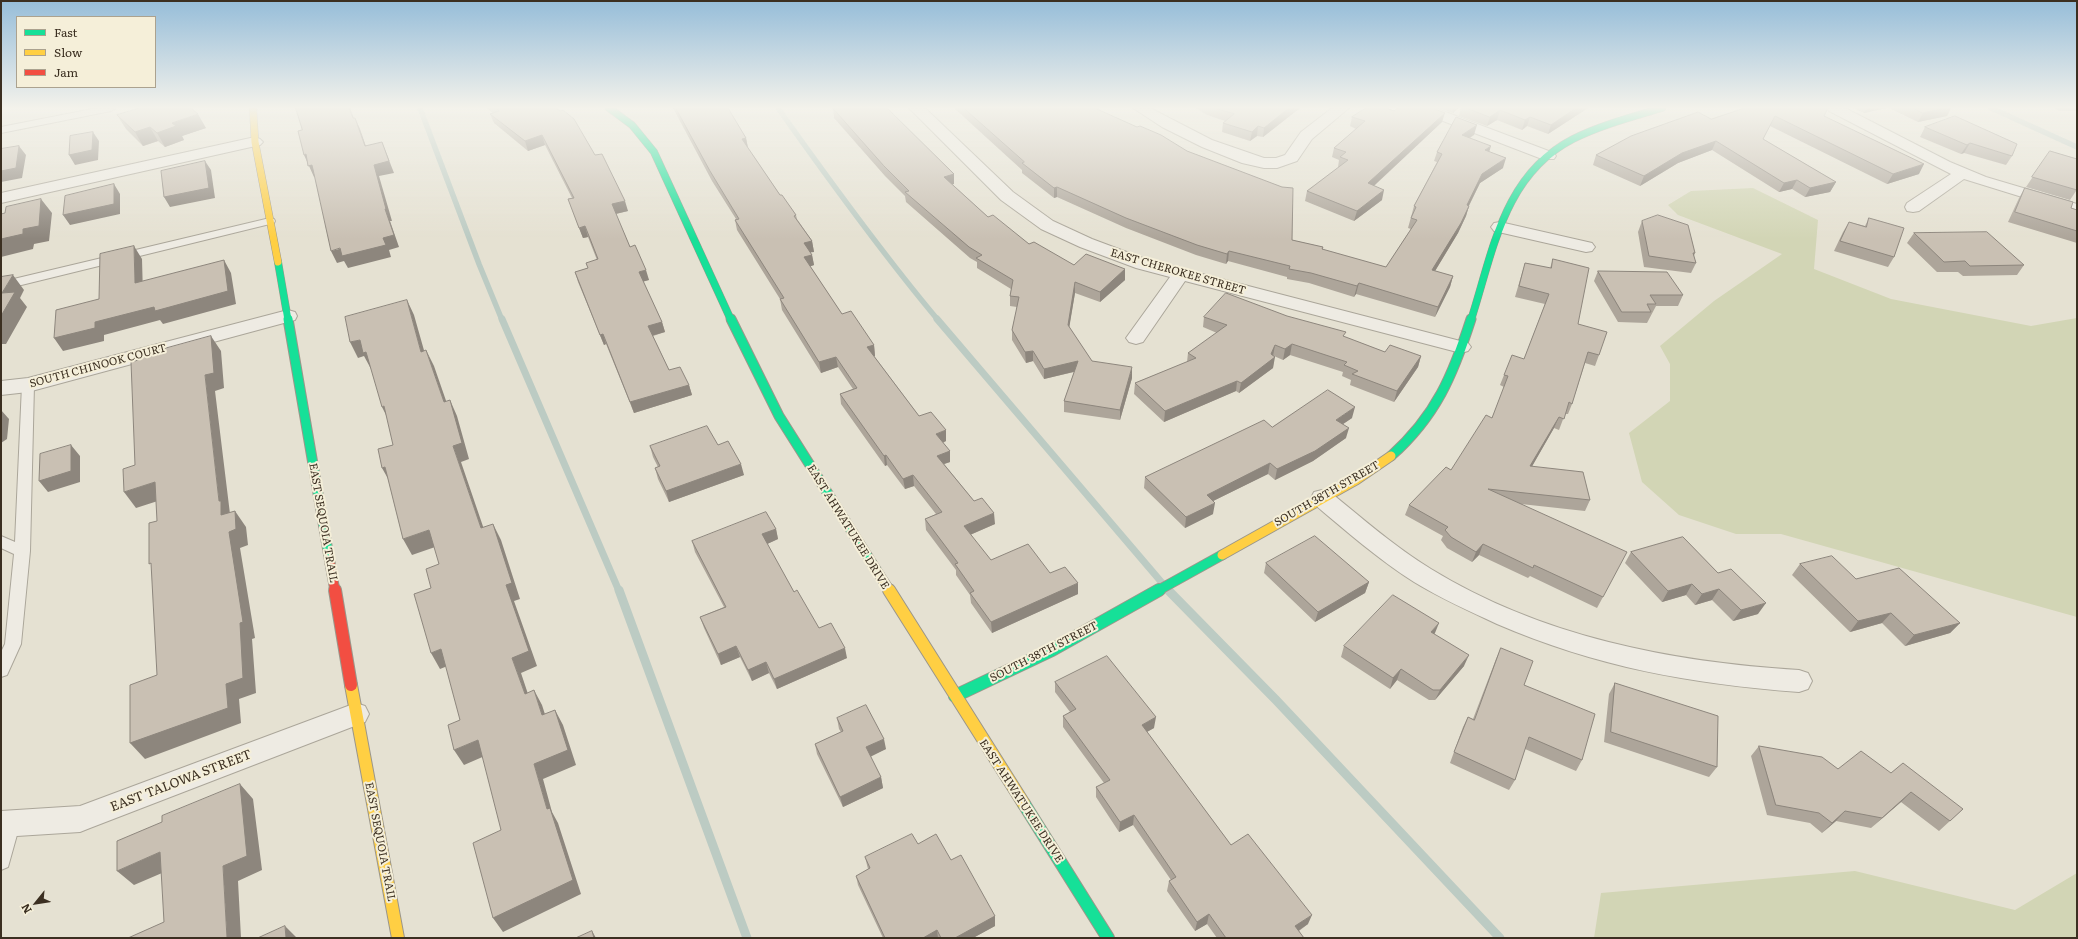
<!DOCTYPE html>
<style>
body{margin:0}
#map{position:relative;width:2078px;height:939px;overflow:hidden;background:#e5e1d2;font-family:Literata,serif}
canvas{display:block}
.frame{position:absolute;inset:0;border:2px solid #3b2f21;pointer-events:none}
.legend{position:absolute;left:16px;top:16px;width:140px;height:72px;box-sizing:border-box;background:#f5efd9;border:1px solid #aba28f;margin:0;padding:5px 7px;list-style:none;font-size:12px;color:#3b2f21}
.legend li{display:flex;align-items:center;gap:8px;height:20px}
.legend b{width:20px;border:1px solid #aba28f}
.north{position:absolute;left:16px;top:883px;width:40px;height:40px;-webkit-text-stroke:3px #f5efd9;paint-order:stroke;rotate:240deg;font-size:11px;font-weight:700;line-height:16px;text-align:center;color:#3b2f21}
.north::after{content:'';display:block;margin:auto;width:14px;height:18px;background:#3b2f21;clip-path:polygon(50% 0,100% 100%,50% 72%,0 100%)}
</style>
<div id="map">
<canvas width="2078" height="939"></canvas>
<div class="frame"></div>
<ul class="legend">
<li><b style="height:5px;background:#16e098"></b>Fast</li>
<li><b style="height:5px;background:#ffcf43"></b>Slow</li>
<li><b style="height:5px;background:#f24e42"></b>Jam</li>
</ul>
<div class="north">N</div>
</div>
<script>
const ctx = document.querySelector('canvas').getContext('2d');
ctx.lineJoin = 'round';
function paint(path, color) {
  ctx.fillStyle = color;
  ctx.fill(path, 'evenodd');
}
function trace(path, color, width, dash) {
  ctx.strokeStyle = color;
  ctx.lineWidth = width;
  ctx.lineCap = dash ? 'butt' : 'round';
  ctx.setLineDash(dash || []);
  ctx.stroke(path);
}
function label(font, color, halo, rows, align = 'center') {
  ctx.font = font + ' Literata,serif';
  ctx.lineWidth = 4;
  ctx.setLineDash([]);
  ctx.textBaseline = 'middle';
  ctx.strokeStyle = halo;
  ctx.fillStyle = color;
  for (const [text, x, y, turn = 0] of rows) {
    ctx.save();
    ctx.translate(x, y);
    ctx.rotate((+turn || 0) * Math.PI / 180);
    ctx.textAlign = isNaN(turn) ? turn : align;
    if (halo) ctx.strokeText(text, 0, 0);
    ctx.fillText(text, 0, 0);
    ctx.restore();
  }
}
const green = new Path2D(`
 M1753,188L1818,220L1814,269L1891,299L2031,326L2077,318V617L1781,534H1736L1679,515L1642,482L1629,433L1670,401V364L1660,346L1714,301L1782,254L1678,215L1668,205L1691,191Z
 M1855,871L2015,910L2077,873V938H1594L1601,893Z`);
const streamFar2 = new Path2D(`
 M420,108L479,264L502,320
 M778,108C829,180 881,252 938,320
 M1991,108L2077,147`);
const streamFar1 = new Path2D(`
 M502,319L619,591
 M937,319L1169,591`);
const stream = new Path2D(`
 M619,590L747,938
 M1168,590L1276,700L1500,938`);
const lane = new Path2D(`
 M97,108H116L111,111L1,133V127Z
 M270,218L274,219L275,221L274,223L1,290V282Z
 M28,381L34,385L30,551L21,644L7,675L1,677V652L5,644L14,554L1,548V536L15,542L22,385Z
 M11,816L18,818L20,824L8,867L1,870V827L4,818Z`);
const street = new Path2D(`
 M909,108H925L1013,192L1053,221L1092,239L1148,260L1468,343L1471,347L1468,351L1461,353L1185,281L1143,342L1136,344L1129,342L1126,338L1170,277L1136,268L1080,247L1041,229L1001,200Z
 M1133,108H1150L1212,140L1264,158H1276L1285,155L1301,132L1332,108H1349L1312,139L1297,161L1277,168H1264L1242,163L1202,147L1162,127Z
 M1415,108H1435L1554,153L1556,156L1554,159H1542L1417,111Z
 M1827,108H1845L1950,162L1986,177L2077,204V214L1964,179L1919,211L1913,212L1907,211L1905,207L1907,203L1951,174L1829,111Z
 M255,137L260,139L263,142L260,145L1,203V193Z
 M1500,222L1592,243L1595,247L1592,251L1586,252L1494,231L1491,227L1494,223Z
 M288,310L295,312L297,316L295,320L28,392L1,395V381L28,378Z
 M1322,490L1330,492C1363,519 1395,547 1431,569C1542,637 1671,662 1799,670L1808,673L1812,681L1808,689L1799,692C1691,684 1597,667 1497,624C1469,611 1440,598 1414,582C1378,559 1346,531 1314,504L1311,498L1314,492Z
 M356,703L365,706L369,714L365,722L90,828L80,832L1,837V811L80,806Z`);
const fastFar2 = new Path2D(`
 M609,108L632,125L654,152L731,320
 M278,262L288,320
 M1471,320C1493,252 1503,175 1573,139C1601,125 1632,117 1662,108`);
const fastFar1 = new Path2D(`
 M288,319L330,563
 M731,319L779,416L880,576
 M1391,456C1436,416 1453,375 1471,319
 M1157,591L1222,555`);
const fast = new Path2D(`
 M955,696L1052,650L1159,590
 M1024,804L1108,938`);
const slowFar2 = new Path2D(`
 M253,108L255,142L278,262`);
const slowFar1 = new Path2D(`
 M1222,555L1356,480L1391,456
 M880,576L890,591`);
const slow = new Path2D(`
 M889,590L1024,804
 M351,685L398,938`);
const jamFar1 = new Path2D(`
 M330,563L335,591`);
const jam = new Path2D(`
 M335,590L351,685`);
const wall = new Path2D(`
 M487,108H556L628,211L616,214L630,247L649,280L643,281L662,322L665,332L653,336L669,370L689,385L692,395L634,413L606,344L604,345L578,282L575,272L588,268L586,263L597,260L588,237L583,238L568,199L572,198L545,145L528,151L494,123L490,114L493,113Z
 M673,108H728L746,138L748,148L780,195L796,215L797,219L812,241L814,252H810L812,255L814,265L810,266L842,314L874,345L875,356H874L919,416L946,441L943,443L950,451V462L944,464L974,501L995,524L970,535L991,560L1050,573L1078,594L992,633L971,603L970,595L956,575V570L926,530L925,519L936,514L914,486L905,489L887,465L885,466L841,404L840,394L853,389L838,367L821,373L782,310L780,299L737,230L735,220L736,219L712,181Z
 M833,108L954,174V184H952L988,217L1029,244L1074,265L1125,269V280L1100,302L1075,293L1069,327L1092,361L1132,378L1120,420L1064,412V401L1074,372L1044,379L1033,361L1026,363L1012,340V330L1017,307L1010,306V296L1011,289L977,268V262L970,258L906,202L905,196L885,176L834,118Z
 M954,108H1099V110L1292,240L1323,247V250L1386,267L1411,229L1408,228L1414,206L1437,162L1434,161L1437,152L1474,135L1470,138L1489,152L1503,168L1480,183L1469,206L1466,216L1458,233L1435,271L1453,276L1450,287L1435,317L1356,294L1354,297L1309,283L1287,279V277L1228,261L1226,264L1196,255L1126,228L1057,197L1054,198L1022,173V170Z
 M1196,108H1300L1263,137L1257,136L1250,141L1222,132L1223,123L1225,121L1207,115Z
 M1439,108H1458L1453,113Z
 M1461,108H1588L1548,134L1527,126L1522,130L1497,120L1487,126L1459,116Z
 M1745,108L1824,116L1919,174L1887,184L1770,126L1763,139L1836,182L1830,192L1805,197L1792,189L1779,192L1712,150L1678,163L1640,186L1593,165L1596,155Z
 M1853,108H1886L1864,113Z
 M1889,108H1951L1947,116L1918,122Z
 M2055,108H2077V111H2059Z
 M1394,111L1442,122L1374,186L1382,200L1354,221L1305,201L1307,191L1338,168V167L1339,160L1332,157L1334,148L1356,129L1350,126L1352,117Z
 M117,115L206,128L182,136L184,140L165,147L158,141L143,146L126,129Z
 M1925,127L2012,156L2006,165L1964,153L1961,154L1920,137Z
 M2050,151L2077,159V191H2076L2070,200L2026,187Z
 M2025,188L2077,210V243L2008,222L2019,198Z
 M1869,218L1894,257L1888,267L1834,251L1843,232L1849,222L1865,226Z
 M1642,221L1695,253L1694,256L1696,263L1691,273L1644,267L1638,232Z
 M1914,233L2024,265L2017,275L1963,276L1958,272H1937L1907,243Z
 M1553,259L1578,324L1599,355L1595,366L1585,363L1572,404L1568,414H1565L1559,430L1554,428L1532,466L1590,500L1585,511L1521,504L1603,597L1597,608L1530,576L1528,578L1479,555L1472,562L1447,548L1441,540L1443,536L1405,515L1409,505L1451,470L1492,418L1504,387L1500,385L1504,375L1524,359L1545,304L1515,297L1522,273L1525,263L1550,268Z
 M1598,271L1683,295L1678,306H1656L1647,323L1618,322L1594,281Z
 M1204,317L1345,337L1385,352L1421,356L1418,367L1394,402L1350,385L1351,380L1342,376L1343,372L1290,355L1283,360L1274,356L1273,368L1239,393L1236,391L1164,422L1134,394L1135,383L1187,362L1188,353L1217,333L1203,327Z
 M1352,418L1343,424L1346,438L1313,461L1275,480L1268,474L1213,501V514L1185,528L1144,488L1145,477L1272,427Z
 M718,445L744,475L669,502L658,479L655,468L658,467L653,457L650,446Z
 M776,529L778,539L767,544L794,592L819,628L847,658L777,689L769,673L752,681L740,657L721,665L704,628L700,617L724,607L695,552L692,541Z
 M1683,537L1758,614L1733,621L1712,600L1695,605L1686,595L1662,602L1625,563L1631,552Z
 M1266,563L1369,582L1365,593L1315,622L1264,573Z
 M1800,564L1856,579L1960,623L1950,633L1905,646L1882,623L1850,632L1792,575Z
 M1435,633L1434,634L1464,666L1435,700H1429L1397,680L1390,689L1341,657L1344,646Z
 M1501,648L1524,685L1582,760L1576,771L1525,749L1515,780L1509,790L1450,763L1463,727L1468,717L1473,719L1496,659Z
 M1055,682L1154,728L1147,732L1231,845L1308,924L1299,931L1304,938H1217L1207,924L1195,931L1167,891L1169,881L1171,880L1133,825L1119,832L1096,797V787L1104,783L1063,727V716L1070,712L1055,692Z
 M1615,683L1717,767L1709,777L1604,742L1609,694Z
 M837,718L886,749L870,756L881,777L883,788L843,807L817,754L815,744L841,732L839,729Z
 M1759,746L1838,769L1891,773L1963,809L1939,831L1901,802L1871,828L1836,821L1822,833L1810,823L1767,815L1751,756Z
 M918,844L951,860L995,916V926L973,938H883L858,885L856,876L868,869L865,857Z`);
const shadedWall = new Path2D(`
 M349,108H350L358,129L353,118Z
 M1289,108H1300L1263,137L1264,128Z
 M1454,108H1458L1453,113Z
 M1576,108H1588L1548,134L1551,125Z
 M1867,108H1886L1864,113Z
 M1944,108H1951L1947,116L1918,122L1923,113Z
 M1500,110L1497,120L1487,126L1490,117Z
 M1445,113L1442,122L1366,193L1368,183Z
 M198,114L206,128L182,136L184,140L165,147L157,133L172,123Z
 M1530,117L1527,126L1522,130L1525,120Z
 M355,118L360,129L370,158L365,146Z
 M1477,125L1474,135L1459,144L1462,135Z
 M1258,126L1257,136L1250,141L1252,132Z
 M150,127L158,141L143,146L135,132Z
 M93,132L99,141L98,160L75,165L69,155Z
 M542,135L545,145L528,151L525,141Z
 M746,138L748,148L742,139Z
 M1716,141L1712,150L1678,163L1640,186L1644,176L1682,153Z
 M382,142L394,173L379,176L392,221H390L399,247L389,250L391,257L348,268L344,261L337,263L331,251L383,238L374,165Z
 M1970,143L1964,153L1961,154L1967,145Z
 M19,146L26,155L22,178L1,182V171Z
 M1491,146L1488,156L1485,150Z
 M306,154L312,165L318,177H314L304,155Z
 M1506,158L1503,168L1480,183L1464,215L1467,205L1482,174Z
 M205,161L211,170L215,198L170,207L164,197Z
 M1924,164L1919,174L1887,184L1893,174Z
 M954,174V184L944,187V177Z
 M1797,180L1792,189L1779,192L1784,183Z
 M1836,182L1830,192L1805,197L1810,188Z
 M114,184L120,194V214L70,225L63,215Z
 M1057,187V197L1054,198V188Z
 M1384,190L1382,200L1354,221L1357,211Z
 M41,199L52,213L49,241L34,244L33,249L1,257V239L23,229Z
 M625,201L628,211L615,214L612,204Z
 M1469,206L1466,216L1458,233L1429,281L1432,270Z
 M585,226L588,237L583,238L579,228Z
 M812,241L814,252L806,253L804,243Z
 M134,246L142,259L143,296L135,283Z
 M1229,251L1228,261L1226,264L1227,254Z
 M812,255L814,265L806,268L804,257Z
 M224,260L231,273L236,304L163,324L160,320L104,335V341L63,351L54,338L95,322Z
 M1125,269V280L1100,302V292Z
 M646,270L649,280L642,282L639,272Z
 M13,275L24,290L20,298L27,307L6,344H1V316L2,293Z
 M1453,276L1450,287L1435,317L1438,307Z
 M1075,282V293L1068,335V325Z
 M1359,283L1356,294L1354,297L1357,286Z
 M407,300L414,315L429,368L421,352Z
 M662,322L665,332L651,336L648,326Z
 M603,334L606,344L604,345L600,335Z
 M211,336L221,351L224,388L215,391L230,514L235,511L246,527L248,545L240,548L255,638L252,639L256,693L239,699L241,723L145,759L130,743L226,684L221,515L219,501L205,375Z
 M360,340L368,355L371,369L364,356L358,358L350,342Z
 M1292,344L1290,355L1283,360L1285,349Z
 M874,345L875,356L868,358L867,347Z
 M1275,345L1273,356L1275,357L1273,368L1239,393L1241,383L1271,354Z
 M426,350L434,366L452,418L444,402Z
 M1033,351V361L1026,363L1025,352Z
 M1421,356L1418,367L1394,402L1397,391Z
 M836,357L838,367L821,373L819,362Z
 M1078,361L1077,371L1044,379V369Z
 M1132,367V378L1120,420V410Z
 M1237,381L1236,391L1164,422L1165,411Z
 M689,385L692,395L634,413L630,402Z
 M450,400L457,416L469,459L461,462L489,544L481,528L453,446Z
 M384,406L390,423L382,407Z
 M1355,407L1352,418L1334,430L1336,420Z
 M1,410L9,419L7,439L1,443Z
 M1559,417L1554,428L1526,477L1530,466Z
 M1349,428L1346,438L1313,461L1275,480L1277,469Z
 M946,430V441L937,445L936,434Z
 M71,445L80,456V482L48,492L39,481Z
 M950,451V462L938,466L937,456Z
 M886,455L887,465L885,466L884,456Z
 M1270,463L1268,474L1205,505L1207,495Z
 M741,464L744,475L669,502L666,491Z
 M385,467L391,484L382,468Z
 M913,475L914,486L905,489L903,479Z
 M155,482L167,498L136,508L124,492Z
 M1215,503L1213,514L1185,528L1186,517Z
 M994,513L995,524L965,537L964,526Z
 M493,524L501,540L520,599L514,601L537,666L521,673L533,709L525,694L512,658L506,585Z
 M776,529L778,539L765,545L762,534Z
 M429,530L438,546L412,555L403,539Z
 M1483,544L1479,555L1472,562L1476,552Z
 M1369,582L1365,593L1315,622L1318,612Z
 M1078,583V594L992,633L991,622Z
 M1692,584L1686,595L1662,602L1668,591Z
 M1719,589L1712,600L1695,605L1702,594Z
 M1766,603L1758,614L1733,621L1741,610Z
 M1891,613L1882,623L1850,632L1858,621Z
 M1439,623L1435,633L1427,643L1431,632Z
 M1960,623L1950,633L1905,646L1914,635Z
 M736,646L740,657L721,665L718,654Z
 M845,648L847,658L777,689L774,679Z
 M441,649L450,665L440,669L431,653Z
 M1469,655L1464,666L1435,700L1440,690Z
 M766,662L769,673L752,681L748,670Z
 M1401,669L1397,680L1390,689L1393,678Z
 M534,690L542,705L550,730L542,715Z
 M555,710L563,725L576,765L543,779L552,812L558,823L581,894L503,932L493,918L547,809L534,764Z
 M1156,717L1154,728L1141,735L1142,725Z
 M884,739L886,749L868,758L866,747Z
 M478,740L487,755L464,765L454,750Z
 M881,777L883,788L843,807L840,797Z
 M240,784L253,799L262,870L238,881L241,938H227L223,866Z
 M1911,792L1901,802L1871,828L1882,818Z
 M1845,811L1836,821L1822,833L1832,823Z
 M1134,815L1133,825L1119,832L1120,822Z
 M160,852L176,867L134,885L117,871Z
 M1209,914L1207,924L1195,931L1197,922Z
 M1312,915L1308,924L1292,935L1295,926Z
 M995,916V926L973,938H955Z
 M285,926L297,938H286Z
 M937,930L938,938H923Z
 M592,931L596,938H594Z`);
const building = new Path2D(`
 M140,108H191L198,114L172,123L176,126L157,133L150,127L135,132L117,115Z
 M296,108H349L353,118H355L365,146L382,142L389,161L374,165L386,209H385L394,235L383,238L386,245L342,256L340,248L331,251L312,165L308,166L306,154L304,155L298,131L302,130Z
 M496,108H556L560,111L563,110L574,119L595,155L602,154L625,201L612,204L630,247L635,245L646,270L639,272L662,322L648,326L669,370L680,367L689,385L630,402L603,334L600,335L575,272L588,268L586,263L598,259L585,226L579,228L568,199L574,198L542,135L525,141L490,114L499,111Z
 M676,108H728L746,138L742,139L780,195H782L796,215L794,216L812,241L804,243L812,255L804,257L842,314L851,311L874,345L867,347L919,416L931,412L946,430L936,434L950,451L937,456L974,501L982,498L994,513L964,526L991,560L1028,544L1050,573L1065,567L1078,583L991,622L970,593L974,591L955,564L958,563L925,519L942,512L913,475L903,479L886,455L884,456L840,394L857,388L836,357L819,362L780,299L784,298L735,220L739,219L710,171Z
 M833,108H887L954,174L944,177L988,217L993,215L1029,244L1034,242L1074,265L1086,254L1125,269L1100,292L1075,282L1068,325L1092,361L1132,367L1120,410L1064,401L1078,361L1044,369L1033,351L1025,352L1012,330L1019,297L1010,296L1013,280L976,258L982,255L969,247L905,192L909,191L884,166Z
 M964,108H1097V109L1137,127L1140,126L1161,135L1187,151L1282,187L1293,188L1292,240L1323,247L1322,249L1386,267L1417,220L1411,218L1416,207L1414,206L1442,154L1437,152L1456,117L1477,125L1462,135L1491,146L1485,150L1506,158L1482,174L1467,205L1469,206L1461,223L1432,270L1453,276L1438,307L1359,283L1357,286L1311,273L1289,269L1290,266L1229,251L1227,254L1197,245L1126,218L1057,187L1054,188L1022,163L1024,162Z
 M1215,108H1289L1264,128L1258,126L1252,132L1223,123L1234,114Z
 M1366,108H1386L1394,111L1398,108H1432L1445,113L1368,183L1384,190L1357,211L1307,191L1348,160L1340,157L1346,152L1334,148L1365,121L1352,117Z
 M1467,108H1576L1551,125L1530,117L1525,120L1500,110L1490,117Z
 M1745,108H1828L1824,116L1924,164L1893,174L1775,116L1763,139L1836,182L1810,188L1797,180L1784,183L1716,141L1682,153L1644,176L1596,155L1631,136L1698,112L1711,119Z
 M1913,108H1944L1923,113Z
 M1955,116L2017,144L2012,156L1970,143L1967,145L1925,127Z
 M93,132L92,150L69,155L70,136Z
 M19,146L16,168L1,171V149Z
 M2050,151L2077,159V190L2032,177Z
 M205,161L209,188L164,197L161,171Z
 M114,184V204L63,215L65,196Z
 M2025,188L2073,202L2071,208L2077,210V231L2015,212Z
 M41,199L39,226L23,229V234L1,239V214L5,213L6,207Z
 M1658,215L1688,225L1695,253H1693L1696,263L1649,256L1642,221Z
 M1869,218L1904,228L1894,257L1840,241L1849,222L1866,227Z
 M1987,232L2024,265L1970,266L1965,261L1944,262L1914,233Z
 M134,246L135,283L224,260L228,291L155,311L154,307L95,322V328L54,338L56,310L99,299L100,254Z
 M1553,259L1589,268L1578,324L1607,332L1599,355L1588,352L1572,404L1569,402L1564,419L1559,417L1530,466L1583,472L1590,500L1488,489L1627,552L1603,597L1534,565L1533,568L1483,544L1476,552L1451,537L1445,530L1448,527L1409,505L1446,467L1451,470L1486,415L1492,418L1508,376L1504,375L1512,355L1524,359L1549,294L1519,286L1525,263L1551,268Z
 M1598,271L1667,272L1683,295H1650L1656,304H1647L1651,312H1622Z
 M13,275L2,293L15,292L1,316V277Z
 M1226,293L1287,316L1346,332L1343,336L1385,352L1390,345L1421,356L1397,391L1352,374L1358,371L1344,365L1347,362L1292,344L1285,349L1275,345L1271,354L1275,357L1241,383L1237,381L1165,411L1135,383L1196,358L1188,353L1227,325L1204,317Z
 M407,300L421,352L426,350L444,402L450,400L462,443L453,446L481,528L493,524L512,583L506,585L529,651L512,658L525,694L534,690L542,715L555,710L568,750L534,764L547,809L550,808L573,880L493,918L473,843L501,830L478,740L454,750L448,725L460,720L441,649L431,653L414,594L431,588L426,569L439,564L429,530L403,539L385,467L382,468L378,449L393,445L384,406L382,407L366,352L363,353L360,340L350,342L345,317Z
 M211,336L214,373L205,375L219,501H221V515L235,511L236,529L229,532L243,622L240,623L243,678L226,684L228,708L130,743V685L157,675L151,563L149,564V523L157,521L155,482L124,492L123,469L135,465L131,362L142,359V355Z
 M1328,390L1355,407L1336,420L1349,428L1315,451L1277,469L1270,463L1207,495L1215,503L1186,517L1145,477L1264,420L1272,427Z
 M707,426L718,445L728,441L741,464L666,491L655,468L660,466L650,446Z
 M71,445V471L39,481L40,454Z
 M766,512L776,529L762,534L794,592L797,590L819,628L831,623L845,648L774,679L766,662L748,670L736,646L718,654L700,617L726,607L692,541Z
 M1315,536L1369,582L1318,612L1266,563Z
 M1683,537L1718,573L1731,569L1766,603L1741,610L1719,589L1702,594L1692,584L1668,591L1631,552Z
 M1832,556L1856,579L1899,568L1960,623L1914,635L1891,613L1858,621L1800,564Z
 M1393,595L1439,623L1431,632L1469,655L1440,690H1433L1401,669L1393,678L1344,646Z
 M1501,648L1533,661L1524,685L1595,714L1582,760L1529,737L1515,780L1454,752L1468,717L1474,720Z
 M1107,656L1156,717L1142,725L1231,845L1248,834L1312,915L1295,926L1304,938H1226L1209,914L1197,922L1169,881L1176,877L1134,815L1120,822L1096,787L1110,780L1063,716L1076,709L1055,682Z
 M1615,683L1718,716L1717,767L1611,732Z
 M866,705L884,739L866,747L881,777L840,797L815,744L843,731L837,718Z
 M1759,746L1822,757L1838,769L1861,751L1891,773L1903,763L1963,809L1950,821L1911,792L1882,818L1845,811L1832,823L1819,813L1776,805Z
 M240,784L247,856L223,866L227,938H128L164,922L160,852L117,871V841L162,822V816Z
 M912,834L918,844L936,834L951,860L961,855L995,916L955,938H941L937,930L923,938H885L856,876L870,868L865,857Z
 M285,926L286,938H258Z
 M592,931L594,938H576Z`);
const streetNames = [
 ["EAST CHEROKEE STREET",1178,272,16],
 ["SOUTH CHINOOK COURT",98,366,-15],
 ["SOUTH 38TH STREET",1327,494,-30],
 ["EAST SEQUOIA TRAIL",323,523,80],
 ["EAST AHWATUKEE DRIVE",848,527,58],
 ["SOUTH 38TH STREET",1044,652,-27],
 ["EAST AHWATUKEE DRIVE",1021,801,57],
 ["EAST SEQUOIA TRAIL",380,842,79]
];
const nearStreetnames = [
 ["EAST TALOWA STREET",181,781,-21]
];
paint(green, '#d2d5b5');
trace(streamFar2, '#bccbc3', 5.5);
trace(streamFar1, '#bccbc3', 7);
trace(stream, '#bccbc3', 9);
trace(lane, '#aba69a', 2);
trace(street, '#aba69a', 2);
trace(fastFar2, '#9b968a', 8);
trace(fastFar1, '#9b968a', 11);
trace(fast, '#9b968a', 14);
trace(slowFar2, '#9b968a', 8);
trace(slowFar1, '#9b968a', 11);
trace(slow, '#9b968a', 14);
trace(jamFar1, '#9b968a', 11);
trace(jam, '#9b968a', 14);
paint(lane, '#eeebe3');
paint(street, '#eeebe3');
trace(fastFar2, '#16e098', 7);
trace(fastFar1, '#16e098', 9);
trace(fast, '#16e098', 12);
trace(slowFar2, '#ffcf43', 7);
trace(slowFar1, '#ffcf43', 9);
trace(slow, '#ffcf43', 12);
trace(jamFar1, '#f24e42', 9);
trace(jam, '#f24e42', 12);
paint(wall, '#ada59a');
paint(shadedWall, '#8d867d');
paint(building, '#c9c0b3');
trace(building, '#8d867d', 1);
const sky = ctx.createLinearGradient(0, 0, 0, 239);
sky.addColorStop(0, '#96bdd9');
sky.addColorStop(0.45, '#f3f2eb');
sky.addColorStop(1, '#f3f2eb00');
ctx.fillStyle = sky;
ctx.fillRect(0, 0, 2078, 239);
label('11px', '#3b2f21', '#f5efd9', streetNames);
label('13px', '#3b2f21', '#f5efd9', nearStreetnames);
</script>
